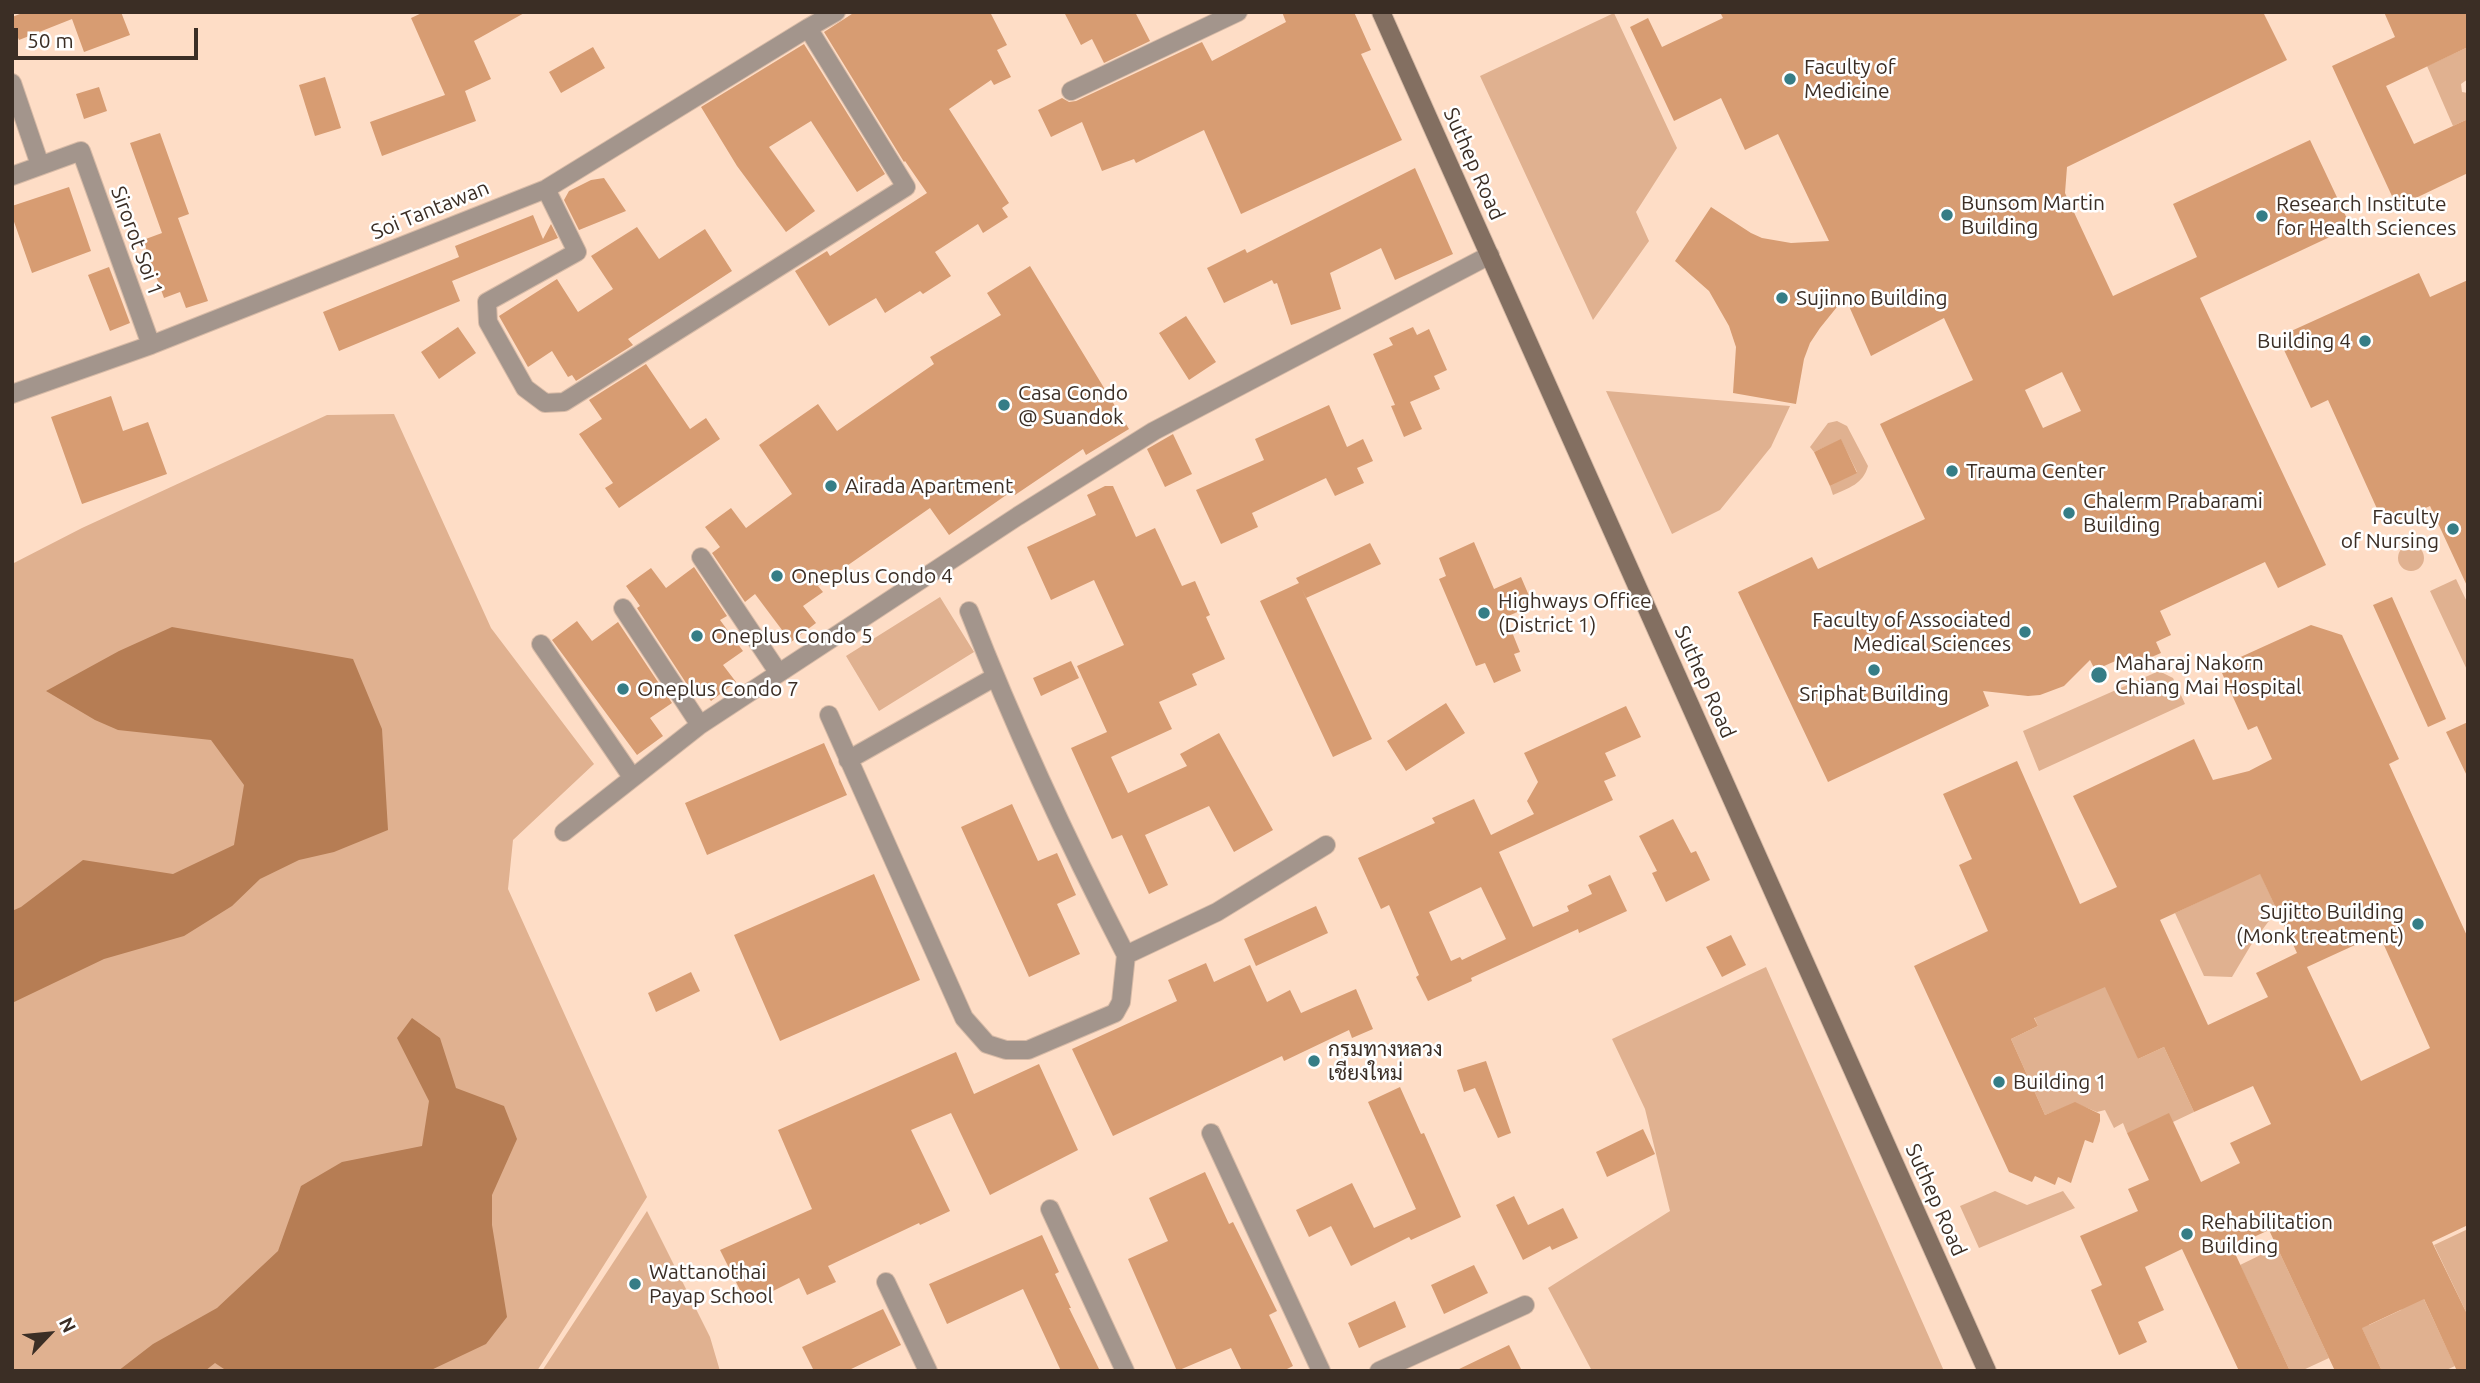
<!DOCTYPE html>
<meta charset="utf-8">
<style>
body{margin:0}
#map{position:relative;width:2480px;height:1383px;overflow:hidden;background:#feddc6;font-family:Ubuntu,sans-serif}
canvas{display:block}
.frame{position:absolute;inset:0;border:14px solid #3b2e25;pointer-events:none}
.north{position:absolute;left:14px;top:1299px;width:70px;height:70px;-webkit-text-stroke:5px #fff;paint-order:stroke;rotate:64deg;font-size:19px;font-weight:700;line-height:28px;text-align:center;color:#3b2e25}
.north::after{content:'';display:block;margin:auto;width:24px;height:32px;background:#3b2e25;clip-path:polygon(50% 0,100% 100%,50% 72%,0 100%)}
.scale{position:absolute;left:14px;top:28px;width:184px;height:32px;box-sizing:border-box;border:4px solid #3b2e25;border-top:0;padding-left:9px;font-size:21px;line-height:24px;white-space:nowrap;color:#3b2e25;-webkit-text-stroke:5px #fff;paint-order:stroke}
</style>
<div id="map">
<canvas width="2480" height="1383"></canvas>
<div class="frame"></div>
<div class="north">N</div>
<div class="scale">50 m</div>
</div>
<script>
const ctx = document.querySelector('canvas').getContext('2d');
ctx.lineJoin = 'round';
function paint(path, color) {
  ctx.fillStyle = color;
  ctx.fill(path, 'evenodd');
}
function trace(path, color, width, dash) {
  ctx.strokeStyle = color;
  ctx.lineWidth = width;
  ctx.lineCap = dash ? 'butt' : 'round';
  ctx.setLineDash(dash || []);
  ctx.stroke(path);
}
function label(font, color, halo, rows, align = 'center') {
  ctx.font = font + ' Ubuntu,Sarabun,sans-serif';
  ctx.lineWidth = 5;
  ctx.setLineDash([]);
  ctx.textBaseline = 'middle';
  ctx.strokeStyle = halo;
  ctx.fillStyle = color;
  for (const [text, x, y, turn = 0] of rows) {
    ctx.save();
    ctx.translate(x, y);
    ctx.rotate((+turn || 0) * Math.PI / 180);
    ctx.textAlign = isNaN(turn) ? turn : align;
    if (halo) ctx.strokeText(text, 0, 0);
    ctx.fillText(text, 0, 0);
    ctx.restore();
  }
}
const green = new Path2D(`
 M1614,13L1677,148L1636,212L1649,241L1593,320L1480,76Z
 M2468,47V79L2461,84L2462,92L2468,93V119L2453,126L2427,66Z
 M1606,391L1790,406L1771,447L1720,510L1672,534Z
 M394,414L491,628L594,764L513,840L508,889L647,1197L537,1371H12V564L82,528L327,415Z
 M1837,421L1847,426L1868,466C1863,484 1849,488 1833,495L1830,486L1857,472L1841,440L1814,452L1810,447L1828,423Z
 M2398 558a13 13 0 1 1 26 0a13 13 0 1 1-26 0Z
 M2456,579L2468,604V672L2430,591Z
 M940,597L974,652L879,711L846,656Z
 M2159,671L2173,678L2185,704L2039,771L2023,731Z
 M2260,873L2277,910L2251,945L2232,977L2204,976L2175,913Z
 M1766,967L1944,1371H1592L1548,1288L1670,1211L1645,1109L1612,1039Z
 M2122,979L2138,1059L2164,1047L2194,1112L2173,1122L2127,1133L2123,1123L2114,1128L2105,1110L2097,1112L2075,1103L2045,1115L2011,1039L2038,1026L2031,1010Z
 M1995,1191L2027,1205L2063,1191L2075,1208L1979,1248L1960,1206Z
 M647,1211L710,1337L720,1371H542Z
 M2468,1229V1316L2434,1245Z
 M2277,1247L2329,1358L2301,1371H2290L2240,1265Z
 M2415,1280L2455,1366L2444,1371H2382L2342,1286L2348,1283L2369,1325L2401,1310Z`);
const water = new Path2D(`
 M172,627L353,659L382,729L388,830L334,852L299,860L260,879L232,906L184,936L104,959L12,1003V911L21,907L83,860L173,874L234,845L244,785L211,740L118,730L95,720L46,691L119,651Z
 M412,1018L440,1038L456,1088L504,1106L517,1139L492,1195V1225L507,1317L486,1344L429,1371H227L215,1363L205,1371H118L153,1344L217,1308L278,1251L301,1186L342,1162L422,1146L429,1101L397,1038Z`);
const building = new Path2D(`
 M25,12H121L130,35L84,52L72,19L19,40L12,24V17Z
 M424,12H526L474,41L491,79L465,91L476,121L382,156L370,122L445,95L411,18Z
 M855,12H990L1007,45L997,50L1011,77L994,85L991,80L949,109L1009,203L1002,208L1008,217L983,233L978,224L935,252L951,276L923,294L920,291L885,313L876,298L829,326L795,271L827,251L830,256L927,193L905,161L904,162L824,32Z
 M1064,12H1135L1150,41L1104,63L1092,39L1081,45Z
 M1282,12H1354L1371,50L1361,54L1402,140L1241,214L1204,130L1136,163L1134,159L1102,171L1082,122L1051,137L1038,110L1062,98L1069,102L1076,101L1202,42L1212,61L1286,22Z
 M1720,12H2263L2287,60L2067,167L2065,193L2113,296L2197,257L2173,204L2310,140L2351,227L2200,298L2326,565L2278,588L2265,562L2160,611L2171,635L2156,642L2161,653L2133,665L2129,655L2095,670L2090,660L2064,686L2040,695L2028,696L1983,691L1989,706L1828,782L1738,592L1812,557L1818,569L1925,519L1880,424L1973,380L1944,318L1871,356L1845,297L1820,328L1810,343L1804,359L1796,404L1733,393L1736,347L1729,326L1709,291L1675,261L1711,207L1751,233L1762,238L1791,243L1829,241L1778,134L1745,150L1721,98L1674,121L1630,27L1648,18L1662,47L1723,18ZM2062,372L2081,411L2043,428L2025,390Z
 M2384,12H2468V47L2386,86L2414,144L2468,119V173L2397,207L2332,66L2395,37Z
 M804,44L885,174L857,192L811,121L769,147L815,211L786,232L737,166L701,107Z
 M593,47L605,68L561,93L549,72Z
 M325,77L341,128L315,136L299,85Z
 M99,87L107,111L84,119L76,94Z
 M160,133L189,214L178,218L208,301L186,308L180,292L164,298L143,240L162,233L130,143Z
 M1415,168L1453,254L1395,280L1381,248L1330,273L1341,309L1291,325L1277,283L1274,284L1272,280L1224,303L1207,268L1245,249L1247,253Z
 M604,178L626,211L579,230L564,200L569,191L591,180Z
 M69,187L91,251L32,273L12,216V206Z
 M533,215L543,239L551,224L558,238L452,281L460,301L339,351L323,312L459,257L455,246Z
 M637,227L659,259L705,229L732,271L628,339L633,345L576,381L572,375L568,377L552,351L528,367L499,316L557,279L578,312L613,289L591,256Z
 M1030,266L1129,429L1086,455L1083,449L1015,495L1012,491L949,535L930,508L818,586L823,592L803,606L816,623L791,642L755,594L745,602L712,553L720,547L705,527L731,508L746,528L792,494L759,445L818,404L837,431L934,364L930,357L1001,315L987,293Z
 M109,267L130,323L110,331L88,275Z
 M2419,273L2430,297L2468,280V588L2430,506L2399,520L2397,515L2383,522L2328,400L2311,408L2278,337Z
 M1186,316L1216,362L1189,380L1159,333Z
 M458,327L476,353L439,379L421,352Z
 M1413,327L1417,335L1429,329L1447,370L1434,376L1440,389L1410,402L1422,429L1404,437L1391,406L1395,405L1373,354L1393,345L1389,338Z
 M646,364L690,429L706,418L720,439L619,508L605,488L613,483L579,434L602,419L589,400Z
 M111,396L123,431L148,422L167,474L82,504L51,417Z
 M1329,405L1347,447L1363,439L1373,461L1357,468L1364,483L1335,496L1326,478L1252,513L1258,527L1221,544L1196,490L1264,460L1255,439Z
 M1173,434L1192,474L1165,487L1147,449Z
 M1841,439L1857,473L1830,486L1814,452Z
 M1105,486H1113L1136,537L1155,528L1182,586L1195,581L1210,615L1206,617L1225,659L1192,674L1197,685L1159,702L1172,729L1111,757L1128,793L1187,766L1180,754L1219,733L1273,830L1234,852L1209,806L1145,835L1168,885L1149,894L1122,835L1112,839L1071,748L1107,732L1077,666L1124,645L1094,580L1051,600L1027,547L1096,515L1087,495Z
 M1474,542L1494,589L1521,577L1533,605L1506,617L1520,652L1514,654L1521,671L1494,683L1485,663L1476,666L1439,579L1446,576L1439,558Z
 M1370,543L1381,564L1306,598L1301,587L1372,739L1333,757L1260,601L1299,583L1296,578Z
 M694,567L727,616L720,620L743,651L723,665L736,682L711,701L697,684L690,689L637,608L640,606L626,586L651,568L666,588Z
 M2392,597L2446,719L2428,727L2373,605Z
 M577,621L592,641L618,622L672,703L650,718L663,736L637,755L552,640Z
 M2311,625L2342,635L2399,759L2389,764L2468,938V1225L2432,1242L2468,1316V1371H2457L2424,1299L2362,1328L2382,1371H2335L2269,1230L2232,1247L2290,1371H2239L2182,1249L2145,1267L2164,1310L2138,1322L2147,1342L2119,1355L2091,1290L2102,1285L2080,1236L2138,1211L2128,1189L2149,1180L2127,1133L2169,1113L2201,1182L2240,1163L2230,1143L2271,1124L2253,1086L2194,1112L2164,1047L2138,1059L2105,987L2034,1018L2038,1026L2011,1039L2045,1115L2075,1102L2100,1114V1121L2093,1143L2085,1140L2071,1183L2058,1177L2055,1185L2035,1176L2032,1182L2009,1172L1914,966L1988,931L1959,865L1972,859L1943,794L2017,761L2080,904L2117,887L2073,796L2194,739L2213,780L2249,771L2272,759L2257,726L2248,730L2222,673L2237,666L2234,660ZM2260,874L2297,953L2256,973L2268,997L2208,1025L2160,920ZM2379,934L2430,1048L2361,1081L2307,967Z
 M1071,661L1079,678L1041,696L1033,678Z
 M1446,703L1465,733L1406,771L1387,741Z
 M1626,706L1641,737L1605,753L1616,776L1604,781L1613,800L1499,852L1533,927L1569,911L1567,906L1592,894L1588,885L1610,875L1627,911L1579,933L1578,929L1471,978L1472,981L1428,1001L1416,977L1419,975L1389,905L1381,909L1358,858L1435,823L1432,818L1474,799L1491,835L1534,814L1527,801L1538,782L1524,753ZM1481,887L1506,939L1462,960L1460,957L1451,961L1429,912Z
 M2468,722V778L2446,732Z
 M824,743L847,795L707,855L685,803Z
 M1012,804L1038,861L1057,853L1076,895L1057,904L1080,954L1029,977L961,827Z
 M1673,819L1691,853L1696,851L1710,880L1666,902L1652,873L1657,871L1639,836Z
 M874,874L920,980L780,1041L734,935Z
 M1316,906L1328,933L1256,966L1244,939Z
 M1731,935L1746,965L1722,977L1706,947Z
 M1206,963L1214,982L1250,965L1267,1002L1290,990L1301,1013L1356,989L1373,1029L1352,1038L1349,1030L1284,1061L1282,1056L1113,1136L1072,1049L1177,1001L1168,980Z
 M691,972L700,991L656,1012L648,993Z
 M956,1052L974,1094L1039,1064L1078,1150L990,1195L951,1113L911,1130L950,1211L920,1225L919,1223L828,1266L836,1282L807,1295L799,1278L747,1304L720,1250L812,1209L778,1130Z
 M1486,1061L1511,1133L1498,1138L1475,1088L1464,1092L1457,1070Z
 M1400,1087L1421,1134L1424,1133L1461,1217L1411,1240L1409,1237L1351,1266L1331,1226L1309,1237L1296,1210L1352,1183L1374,1228L1416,1209L1368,1102Z
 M1643,1129L1655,1154L1607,1177L1596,1152Z
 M1205,1172L1229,1224L1233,1222L1277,1311L1269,1315L1293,1366L1283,1371H1242L1231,1348L1177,1371L1128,1259L1168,1241L1149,1198Z
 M1514,1196L1528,1225L1563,1208L1578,1238L1552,1250L1550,1246L1523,1260L1496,1205Z
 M1042,1235L1059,1272L1055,1274L1071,1308H1069L1100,1371H1061L1023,1289L947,1324L929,1284Z
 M1474,1265L1488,1293L1444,1314L1431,1285Z
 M1395,1301L1406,1327L1359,1348L1348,1323Z
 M883,1309L901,1345L847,1371H814L802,1347Z
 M1509,1345L1522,1371H1455Z`);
const street = new Path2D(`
 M12,83L40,165
 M1071,91L1238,12
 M12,176L81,151L151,345
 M546,189L577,252L487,302L488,322L525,388L545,403L564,402L906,187L808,28
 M12,394L151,345L546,189L808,28L836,12
 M701,557L778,672
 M623,608L700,725
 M969,611C1015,729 1068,843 1126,955
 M541,644L632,777
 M829,715L964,1018L987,1044L1006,1050H1028L1115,1013L1121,1002L1126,955L1217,912L1326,845
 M848,760L995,677
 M564,832L700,725L1018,516L1154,431L1490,255
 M1211,1133L1321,1371
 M1050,1209L1125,1371
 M886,1282L928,1371
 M1379,1371L1525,1305`);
const secondary = new Path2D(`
 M1381,12L1987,1371`);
const markers = [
 [1790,79,7,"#367d86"],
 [1947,215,7,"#367d86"],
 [2262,216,7,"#367d86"],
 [1782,298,7,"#367d86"],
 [2365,341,7,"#367d86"],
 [1004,405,7,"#367d86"],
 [1952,471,7,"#367d86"],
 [831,486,7,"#367d86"],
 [2069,513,7,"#367d86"],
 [2453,529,7,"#367d86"],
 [777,576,7,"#367d86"],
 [1484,613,7,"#367d86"],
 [2025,632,7,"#367d86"],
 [697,636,7,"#367d86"],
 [1874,670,7,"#367d86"],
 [2099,675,9,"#367d86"],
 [623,689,7,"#367d86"],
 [2418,924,7,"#367d86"],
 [1314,1061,7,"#367d86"],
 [1999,1082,7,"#367d86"],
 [2187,1234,7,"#367d86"],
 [635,1284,7,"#367d86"]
];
const poiNames = [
 ["Faculty of",1804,67],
 ["Medicine",1804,91],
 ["Bunsom Martin",1961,203],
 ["Building",1961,227],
 ["Research Institute",2276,204],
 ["for Health Sciences",2276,228],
 ["Sujinno Building",1796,298],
 ["Building 4",2351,341,"right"],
 ["Casa Condo",1018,393],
 ["@ Suandok",1018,417],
 ["Trauma Center",1966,471],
 ["Airada Apartment",845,486],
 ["Chalerm Prabarami",2083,501],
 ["Building",2083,525],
 ["Faculty",2439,517,"right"],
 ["of Nursing",2439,541,"right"],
 ["Oneplus Condo 4",791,576],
 ["Highways Office",1498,601],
 ["(District 1)",1498,625],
 ["Faculty of Associated",2011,620,"right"],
 ["Medical Sciences",2011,644,"right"],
 ["Oneplus Condo 5",711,636],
 ["Maharaj Nakorn",2115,663],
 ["Chiang Mai Hospital",2115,687],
 ["Oneplus Condo 7",637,689],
 ["Sriphat Building",1874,694,"center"],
 ["Sujitto Building",2404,912,"right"],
 ["(Monk treatment)",2404,936,"right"],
 ["กรมทางหลวง",1328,1049],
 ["เชียงใหม่",1328,1073],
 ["Building 1",2013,1082],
 ["Rehabilitation",2201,1222],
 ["Building",2201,1246],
 ["Wattanothai",649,1272],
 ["Payap School",649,1296]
];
const streetNames = [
 ["Suthep Road",1474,164,66],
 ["Soi Tantawan",430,210,-22],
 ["Sirorot Soi 1",137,241,70],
 ["Suthep Road",1705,682,66],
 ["Suthep Road",1936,1200,66]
];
paint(green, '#e0b190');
paint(water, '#b67d54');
paint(building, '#d79c72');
trace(street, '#d7baa6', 20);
trace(secondary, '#d7baa6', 20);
trace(street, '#a3958c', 18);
trace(secondary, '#836f61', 18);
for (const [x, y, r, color] of markers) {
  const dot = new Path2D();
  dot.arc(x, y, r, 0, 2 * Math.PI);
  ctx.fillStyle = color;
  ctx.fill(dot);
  trace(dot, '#fff', 2.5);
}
label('21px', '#3b2e25', '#fff', poiNames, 'left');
label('21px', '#3b2e25', '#fff', streetNames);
</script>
